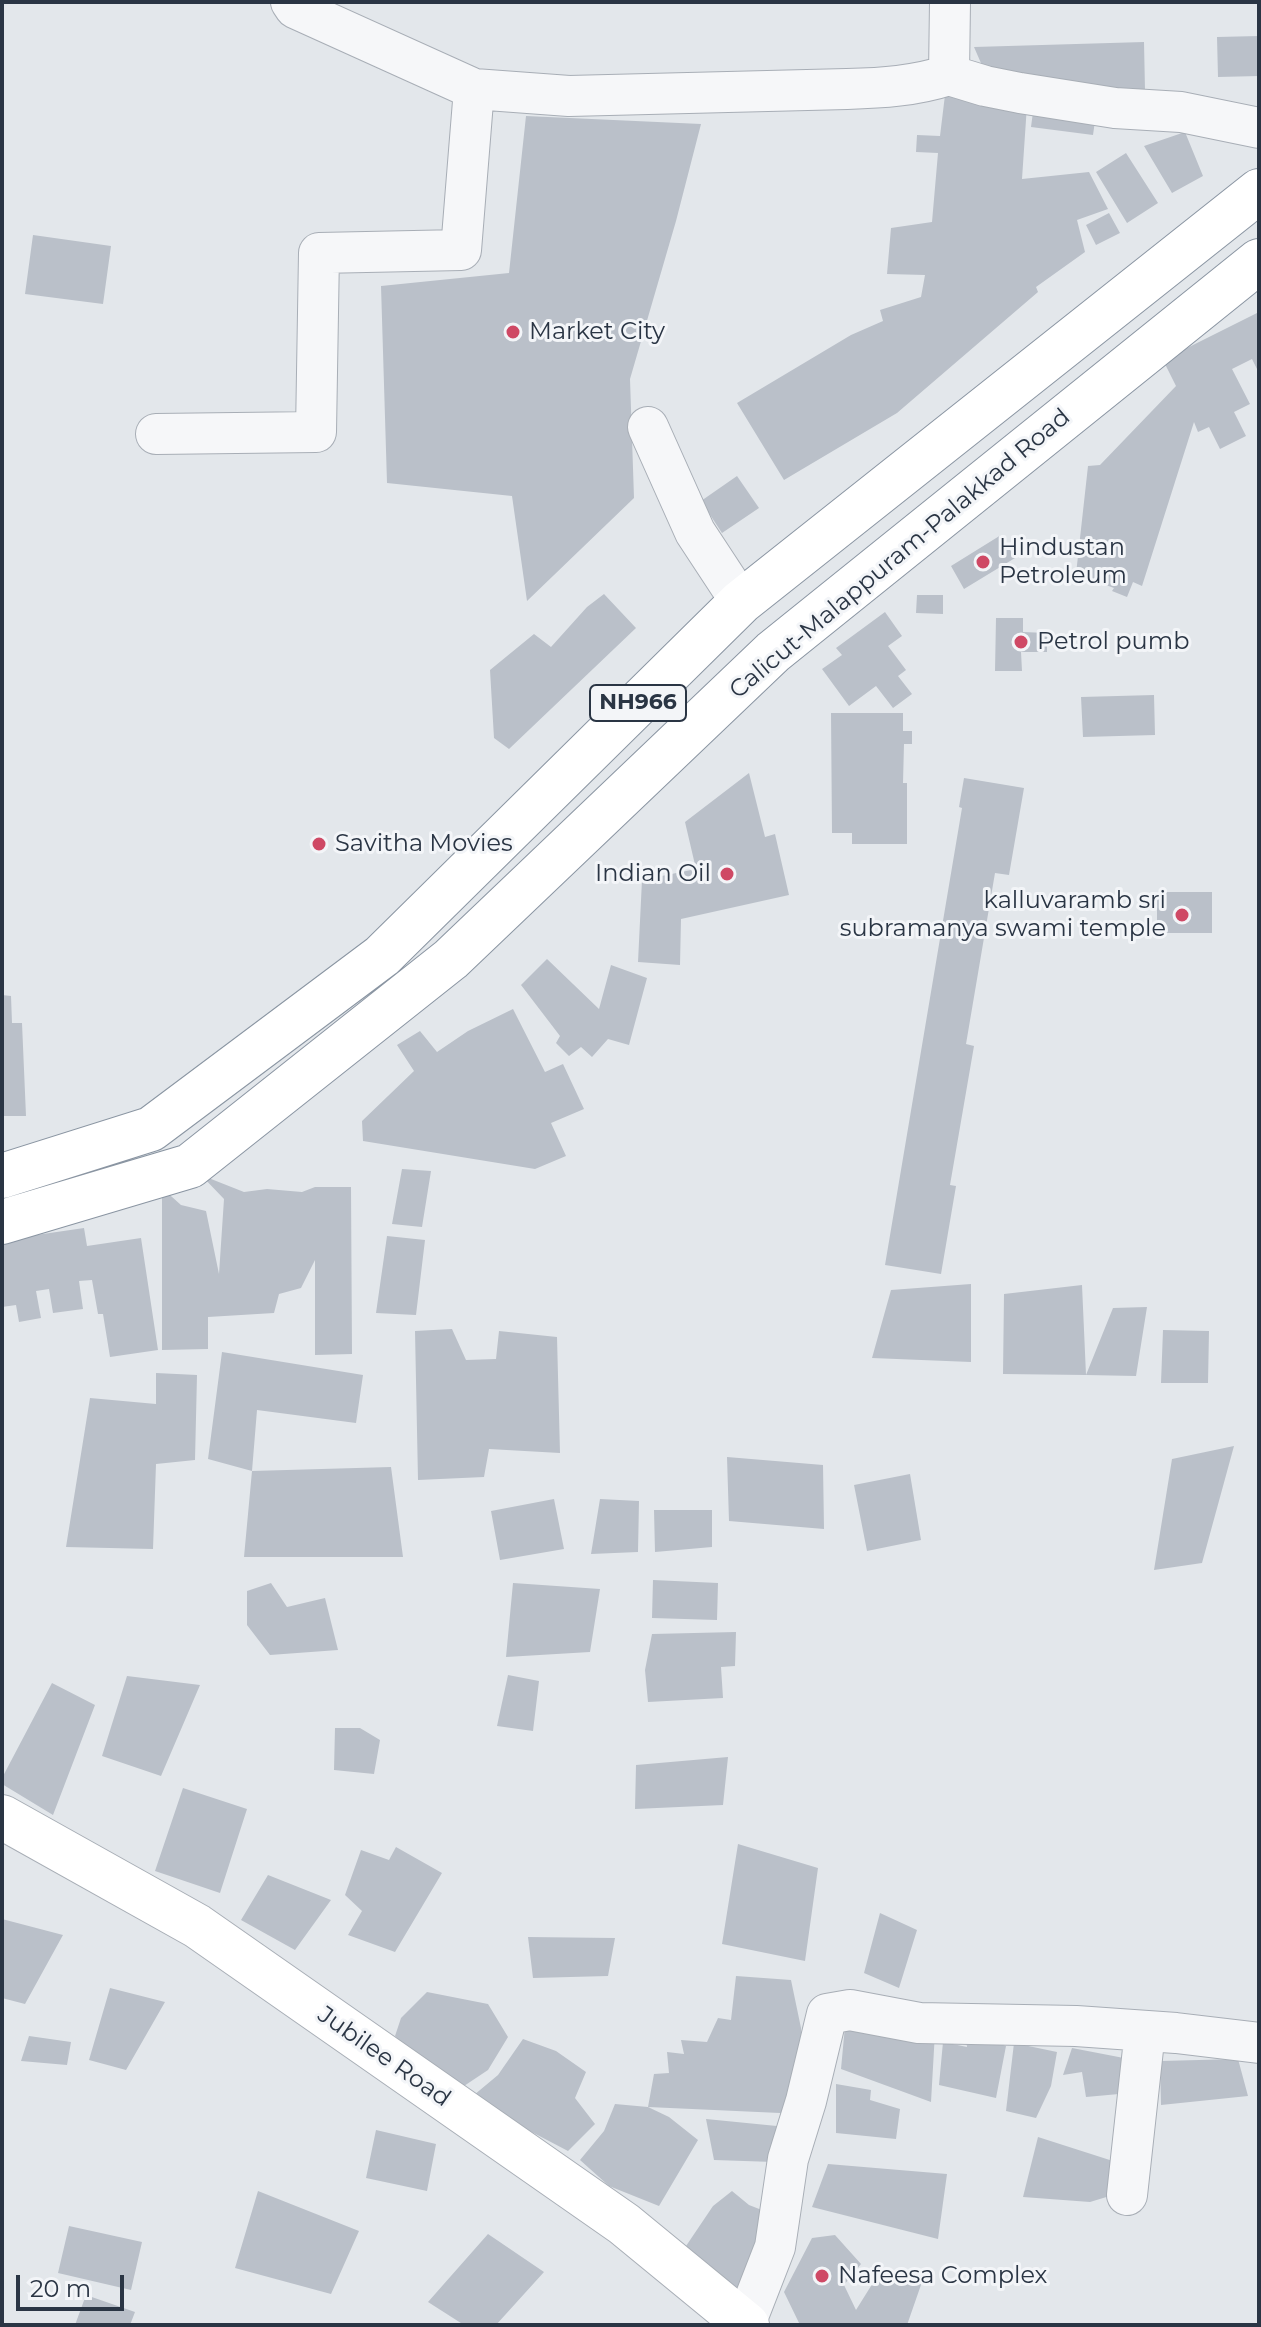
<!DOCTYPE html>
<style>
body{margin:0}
#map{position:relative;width:1261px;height:2327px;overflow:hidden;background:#e3e7eb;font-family:Montserrat,sans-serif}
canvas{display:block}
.frame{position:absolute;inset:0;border:4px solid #2a3544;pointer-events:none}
.scale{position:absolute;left:16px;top:2275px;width:108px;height:36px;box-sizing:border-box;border:4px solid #2a3544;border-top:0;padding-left:10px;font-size:24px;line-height:28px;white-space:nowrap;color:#2a3544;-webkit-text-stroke:6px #f3f5f8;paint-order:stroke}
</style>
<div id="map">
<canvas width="1261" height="2327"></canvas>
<div class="frame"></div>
<div class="scale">20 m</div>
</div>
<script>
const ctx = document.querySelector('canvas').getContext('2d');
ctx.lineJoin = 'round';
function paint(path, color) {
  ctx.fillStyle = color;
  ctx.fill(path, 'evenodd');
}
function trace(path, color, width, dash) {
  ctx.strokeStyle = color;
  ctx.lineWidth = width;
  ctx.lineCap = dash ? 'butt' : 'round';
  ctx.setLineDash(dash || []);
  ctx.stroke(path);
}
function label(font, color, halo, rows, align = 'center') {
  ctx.font = font + ' Montserrat,sans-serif';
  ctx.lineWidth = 6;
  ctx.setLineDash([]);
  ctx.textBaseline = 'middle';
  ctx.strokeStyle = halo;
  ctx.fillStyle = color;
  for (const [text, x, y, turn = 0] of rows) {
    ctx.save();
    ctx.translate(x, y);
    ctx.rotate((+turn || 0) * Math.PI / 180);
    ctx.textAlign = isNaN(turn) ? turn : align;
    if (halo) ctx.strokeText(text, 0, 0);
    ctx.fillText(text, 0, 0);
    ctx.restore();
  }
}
const building = new Path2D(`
 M1259,36V76L1218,77L1217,37Z
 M1144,42L1145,90L1068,91V80L987,77L974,47Z
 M945,95L1027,105L1022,179L1089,172L1108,209L1077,220L1085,252L1036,287L1038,292L897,413L784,480L737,403L851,335L883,321L880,310L921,297L925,275L887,274L891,228L932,222L938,153L916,152L917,135L940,136Z
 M1033,112L1095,121L1093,135L1031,127Z
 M526,116L701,124L676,221L630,379L634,498L527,601L512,496L387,483L381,286L509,273Z
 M1185,132L1203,176L1172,193L1144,146Z
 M1126,153L1158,203L1127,223L1096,172Z
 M1109,213L1120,233L1096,245L1086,225Z
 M33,235L111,246L103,304L25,294Z
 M1259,312V373L1252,359L1232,369L1250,404L1234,412L1246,436L1220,449L1209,427L1198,432L1194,422L1142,586L1133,582L1127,597L1112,591L1114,588L1076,574L1088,466L1100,465L1176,386L1163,360Z
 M737,476L759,508L722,533L701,501Z
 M1001,535L1015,558L964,589L951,566Z
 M604,594L636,628L509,749L494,738L490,670L534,634L551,647L587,607Z
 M917,595H943V614L916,613Z
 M885,612L902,636L888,646L906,670L898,676L912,694L893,708L876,686L849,706L822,669L842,655L836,648Z
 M996,618H1023V632L1047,633V652H1021L1022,671H995Z
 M1154,695L1155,735L1083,737L1081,697Z
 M831,713H903V731H912V744H904L903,783H907V844H852V833H832Z
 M749,773L765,837L775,834L789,895L681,919L680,965L638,962L642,880L696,869L685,822Z
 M964,778L1024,788L1009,875L995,873L966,1044L974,1046L950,1185L956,1186L941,1274L885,1265L962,808L959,807Z
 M1157,892H1212V933H1157Z
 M547,959L599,1009L611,965L647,978L629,1045L608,1039L592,1057L581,1047L569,1056L556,1043L560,1036L521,985Z
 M2,995L11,996L12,1023H22L26,1116H2Z
 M513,1009L545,1072L563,1064L584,1109L551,1123L566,1156L535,1169L363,1141L362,1121L414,1071L397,1045L420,1031L437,1052L468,1031Z
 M402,1169L431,1171L422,1227L392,1224Z
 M201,1175L244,1192L267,1189L302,1192L315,1187H351L352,1354L315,1355V1260L301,1288L279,1294L274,1313L208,1317V1349L162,1350V1188L181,1205L206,1211L219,1274L224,1199Z
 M84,1228L87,1246L141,1238L158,1350L110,1357L103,1314H98L92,1280L79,1281L83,1309L53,1313L49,1289L36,1291L41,1318L19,1322L16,1305L2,1307V1240Z
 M387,1236L425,1240L416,1315L376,1313Z
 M971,1284V1362L872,1358L891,1290Z
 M1082,1285L1086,1375L1003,1374L1004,1294Z
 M1147,1307L1136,1376L1086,1375L1113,1308Z
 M452,1329L466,1360L496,1359L499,1331L557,1337L560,1453L489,1449L484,1477L418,1480L415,1331Z
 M1163,1330L1209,1331L1208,1383H1161Z
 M222,1352L363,1375L356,1423L257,1410L252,1471L208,1459Z
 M156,1373L197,1375L195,1460L156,1464L153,1549L66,1547L90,1398L156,1404Z
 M1234,1446L1202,1563L1154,1570L1172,1459Z
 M727,1457L823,1465L824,1529L729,1521Z
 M391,1467L403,1557H244L252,1471Z
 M910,1474L921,1540L867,1551L854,1485Z
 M554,1499L564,1549L500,1560L491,1511Z
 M600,1499L639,1501L638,1552L591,1554Z
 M654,1510H712V1547L655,1552Z
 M653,1580L718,1583L717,1620L652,1618Z
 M271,1583L287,1607L325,1598L338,1650L270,1655L247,1625V1591Z
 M513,1583L600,1589L590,1652L506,1657Z
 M736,1632L735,1666L721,1667L723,1698L648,1702L645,1670L652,1634Z
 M508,1675L539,1681L533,1731L497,1726Z
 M127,1676L200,1685L161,1776L102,1756Z
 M52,1683L95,1705L53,1815L2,1784V1778Z
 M335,1728H360L380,1740L374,1774L334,1770Z
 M728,1757L723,1805L635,1809L636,1765Z
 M183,1788L247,1809L220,1893L155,1871Z
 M738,1844L818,1868L805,1961L722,1944Z
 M396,1847L442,1873L395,1952L348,1935L362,1911L345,1895L361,1850L389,1860Z
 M268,1875L331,1900L295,1950L241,1920Z
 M880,1913L917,1930L899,1988L864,1973Z
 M2,1919L63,1935L25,2004L2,1998Z
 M528,1937L615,1938L608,1976L533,1978Z
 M736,1976L791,1980L801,2028L802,2114L648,2107L654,2074L669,2073L667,2052L684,2054L681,2040L707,2042L718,2018L731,2020Z
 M110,1988L165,2002L126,2070L89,2060Z
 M427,1992L488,2004L508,2037L488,2070L461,2088L424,2066L395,2036L401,2018Z
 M845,2026L935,2032L931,2102L841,2069Z
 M965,2032L1006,2046L996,2098L939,2085L943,2042L967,2047Z
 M29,2036L71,2042L67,2065L21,2061Z
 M523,2039L556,2051L586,2072L575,2098L595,2124L568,2151L526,2129L474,2095L498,2075Z
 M1014,2043L1057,2052L1051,2086L1036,2118L1006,2111Z
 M1072,2048L1129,2059L1130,2093L1086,2097L1082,2072L1063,2075Z
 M1238,2059L1248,2096L1161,2105L1160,2061Z
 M836,2084L871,2090L870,2100L900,2109L896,2139L836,2133Z
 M615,2104L648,2107L669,2117L698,2140L659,2206L609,2186L580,2160L604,2131Z
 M706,2119L797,2128L774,2162L714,2160Z
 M376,2130L436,2144L427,2191L366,2178Z
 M1038,2137L1116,2162L1113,2195L1090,2202L1023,2197Z
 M828,2164L947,2174L938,2239L812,2207Z
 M258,2191L359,2231L331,2294L235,2268Z
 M732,2191L749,2205L772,2214L731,2302L682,2252L713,2206Z
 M69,2226L142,2242L131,2290L58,2273Z
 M488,2234L544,2272L496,2325H464L428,2302Z
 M835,2235L861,2264L844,2285L856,2310L881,2270L922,2282L907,2325H800L784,2292L812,2238Z
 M86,2295L135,2312L130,2325H75Z`);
const street = new Path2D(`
 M291,2L295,8L474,89
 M950,2L949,75L985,86L1020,93L1115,108L1181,112L1259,128
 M648,427L695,532L741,602
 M156,434L316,432L319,253L461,250L474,89L569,96L847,89C882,88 915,86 949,75
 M1127,2195L1145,2031
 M745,2324L775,2247L788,2159L806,2101L827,2014L850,2010L919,2023L1076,2026L1176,2033L1259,2043`);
const secondary = new Path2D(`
 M2,1817L197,1926L624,2224L747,2325`);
const highway = new Path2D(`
 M2,1176L151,1129L382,956L741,602L1259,191
 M2,1222L190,1166L451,959L773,652L1259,261`);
const markers = [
 [513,332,8,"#cf4965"],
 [983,562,8,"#cf4965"],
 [1021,642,8,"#cf4965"],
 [319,844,8,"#cf4965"],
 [727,874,8,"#cf4965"],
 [1182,915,8,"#cf4965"],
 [822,2276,8,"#cf4965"]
];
const shields = [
 [638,703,96]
];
const shieldNames = [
 ["NH966",638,703]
];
const poiNames = [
 ["Market City",529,332],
 ["Hindustan",999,548],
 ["Petroleum",999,576],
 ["Petrol pumb",1037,642],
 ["Savitha Movies",335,844],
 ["Indian Oil",711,874,"right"],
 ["kalluvaramb sri",1166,901,"right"],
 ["subramanya swami temple",1166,929,"right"],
 ["Nafeesa Complex",838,2276]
];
const streetNames = [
 ["Calicut-Malappuram-Palakkad Road",900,554,-40],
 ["Jubilee Road",384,2057,35]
];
paint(building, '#bac0c9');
trace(street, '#a8aeb6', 42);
trace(secondary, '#a8aeb6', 46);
trace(highway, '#8a95a2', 46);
trace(street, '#f6f7f9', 40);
trace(secondary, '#fff', 44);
trace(highway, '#fff', 44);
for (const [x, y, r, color] of markers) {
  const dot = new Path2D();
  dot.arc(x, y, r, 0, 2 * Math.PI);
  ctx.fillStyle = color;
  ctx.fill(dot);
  trace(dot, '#f3f5f8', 3);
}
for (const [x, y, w] of shields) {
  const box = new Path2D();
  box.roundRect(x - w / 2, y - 18, w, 36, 6);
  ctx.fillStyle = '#f3f5f8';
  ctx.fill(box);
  trace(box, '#2a3544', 2);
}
label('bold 22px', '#2a3544', null, shieldNames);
label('24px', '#2a3544', '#f3f5f8', poiNames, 'left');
label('24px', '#2a3544', '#f3f5f8', streetNames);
</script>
